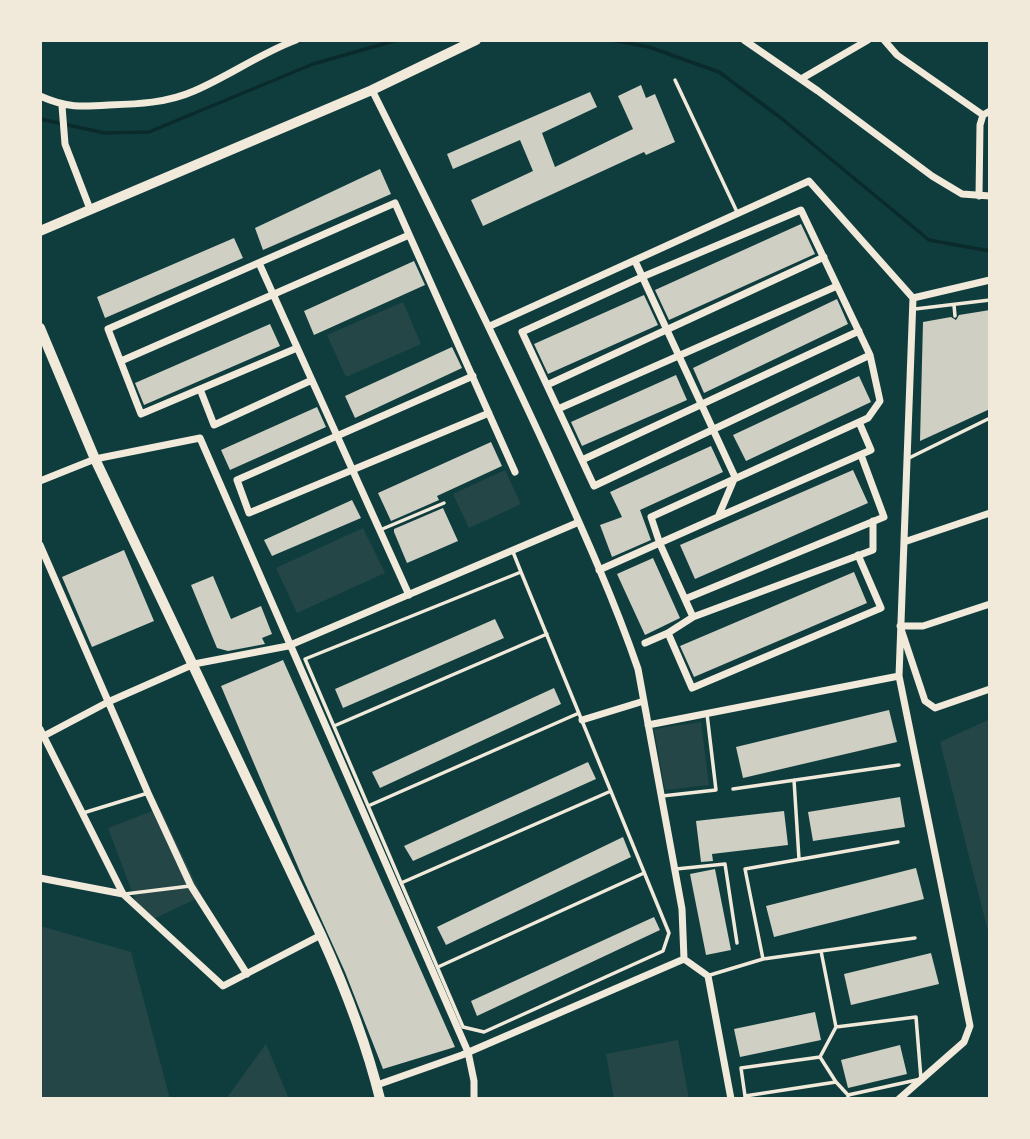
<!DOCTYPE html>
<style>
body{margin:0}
#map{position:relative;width:1030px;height:1139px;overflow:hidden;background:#0f3d3e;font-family:"Fira Sans",sans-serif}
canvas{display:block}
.frame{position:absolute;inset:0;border:42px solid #f1e9da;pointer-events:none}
</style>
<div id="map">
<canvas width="1030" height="1139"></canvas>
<div class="frame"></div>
</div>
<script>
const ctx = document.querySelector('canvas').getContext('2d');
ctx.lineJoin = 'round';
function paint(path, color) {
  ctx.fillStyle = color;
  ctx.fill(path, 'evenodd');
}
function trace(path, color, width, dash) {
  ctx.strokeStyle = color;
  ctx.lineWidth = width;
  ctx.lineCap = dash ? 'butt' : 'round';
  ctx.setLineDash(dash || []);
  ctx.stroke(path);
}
const green = new Path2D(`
 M403,302L421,344L346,377L327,335Z
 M505,470L521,504L469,528L453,494Z
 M363,528L385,573L297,613L276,568Z
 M990,719V939L940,742Z
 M701,722L709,785L665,790L654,729Z
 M160,808L202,896L153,919L138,907L108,828Z
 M40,926L131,952L170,1099H40Z
 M678,1040L689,1099H614L606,1054Z
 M266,1044L289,1099H226Z`);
const stream = new Path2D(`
 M611,40L649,47L719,72L781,118L929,240L990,251
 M40,119L105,133L149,132L313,64L397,40`);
const building = new Path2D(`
 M641,85L646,98L655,94L675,142L646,155L644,152L483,226L471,200L533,171L520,140L453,169L447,154L590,92L597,107L542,133L555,167L633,129L618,96Z
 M380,169L391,194L263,250L255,228Z
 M801,224L815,254L669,320L655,290Z
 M234,238L243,258L105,318L97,297Z
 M414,261L425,285L314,335L304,311Z
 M644,295L658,325L548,374L534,344Z
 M837,299L848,324L704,393L693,368Z
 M990,310V409L920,441L923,322L951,317L956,320L959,315Z
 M270,324L280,346L144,405L135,383Z
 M452,347L462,368L355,418L345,396Z
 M676,375L687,400L582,446L571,422Z
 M859,376L871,402L746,461L733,435Z
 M317,407L326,427L230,470L221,450Z
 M491,442L502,466L437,496L439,500L391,521L378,493Z
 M711,446L723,472L640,510L651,540L612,557L600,525L622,517L610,492Z
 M853,470L868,503L695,579L680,545Z
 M352,500L361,518L272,556L264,540Z
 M443,508L458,541L407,563L394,532V529Z
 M124,550L154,621L92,647L62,577Z
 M653,558L680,618L645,635L617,574Z
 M854,572L867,603L694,677L680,646Z
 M213,576L231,619L261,606L272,634L262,638L265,644L228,651L217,648L191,585Z
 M495,619L504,638L343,708L335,689Z
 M283,660L455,1047L383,1069L345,972L304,881L221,686Z
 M554,688L561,704L380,788L372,772Z
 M889,710L897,742L743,778L736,747Z
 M588,762L596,779L413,861L404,846Z
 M900,797L905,827L813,841L808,812Z
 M784,811L788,845L712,854L713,861L701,862L696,821Z
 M623,837L631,857L446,945L437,927Z
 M916,868L924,899L774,937L766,906Z
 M715,869L731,950L706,955L690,874Z
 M654,917L660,930L477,1016L471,1001Z
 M931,953L939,984L851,1005L844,974Z
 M815,1012L821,1040L740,1057L734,1029Z
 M900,1045L907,1074L848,1088L841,1060Z`);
const service = new Path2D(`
 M675,80L738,214
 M954,305L955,316
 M915,309L990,300
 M909,458L990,418
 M380,530L444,503
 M513,552L521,572L669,933L663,951L484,1032L463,1027L305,659L521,572
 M334,726L547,634
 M794,780L799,859
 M733,789L899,765
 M662,796L716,790L707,714
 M368,806L579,713
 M83,813L148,793
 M676,869L725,864L737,943
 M401,883L611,791
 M125,894L190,886
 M821,951L836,1027L916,1017L921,1079L848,1095
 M763,959L745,869L898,842
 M438,967L644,873
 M710,975L763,959L915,938
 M820,1057L836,1082
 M745,1096L741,1068L820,1057L836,1027
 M745,1099V1096L836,1082L848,1095V1099`);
const minor = new Path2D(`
 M744,40L818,91L932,176L962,194L990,196
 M884,40L897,55L983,115
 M801,79L868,40
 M372,90C432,210 492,331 548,453C580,524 613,596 638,669L682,909L684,959L462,1055L377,1085
 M40,96C67,108 81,107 109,105C138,104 167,103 194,91C229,76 261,53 296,40
 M62,106L65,144L90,209
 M979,196L980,125L983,115L990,111
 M259,263L409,595
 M913,298L990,280
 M490,326L809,181L913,298L899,676L648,725
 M297,348L141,414L108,329L395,203L515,472
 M121,361L409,235
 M473,376L237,480L249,513L489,413
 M547,385L824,257
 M200,389L214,425L312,380
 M558,409L837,286
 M582,460L859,331
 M40,481L95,459L200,438L468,1052L474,1081V1099
 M718,517L871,450L859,422
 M904,542L990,513
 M40,545L148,793L191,886L247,974
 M858,555L881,608L692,688L668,633L693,617L873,550V521
 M599,570L718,517L735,477L635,261
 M685,599L884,517L861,455
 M990,604L923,626H900L925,701L935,708L990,689
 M693,617L660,544L651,517L868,418L880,401L870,355L594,486L522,332L642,277L801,210L870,355
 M645,643L668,633
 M899,676L970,1026L964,1042L899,1099
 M582,720L644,701
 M40,729L123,894L223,986L321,935
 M40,738L108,702L194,664L288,646L579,522
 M40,878L123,894
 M684,959L708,976L731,1099`);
const tertiary = new Path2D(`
 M40,231L372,90L476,40
 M40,328L95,459L321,935C345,988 366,1042 380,1099`);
paint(green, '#244646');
trace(stream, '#0a2a2b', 3.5);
paint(building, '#cfcfc3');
trace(service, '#f1e9da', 3.5);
trace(minor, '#f1e9da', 7);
trace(tertiary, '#f1e9da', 10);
</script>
